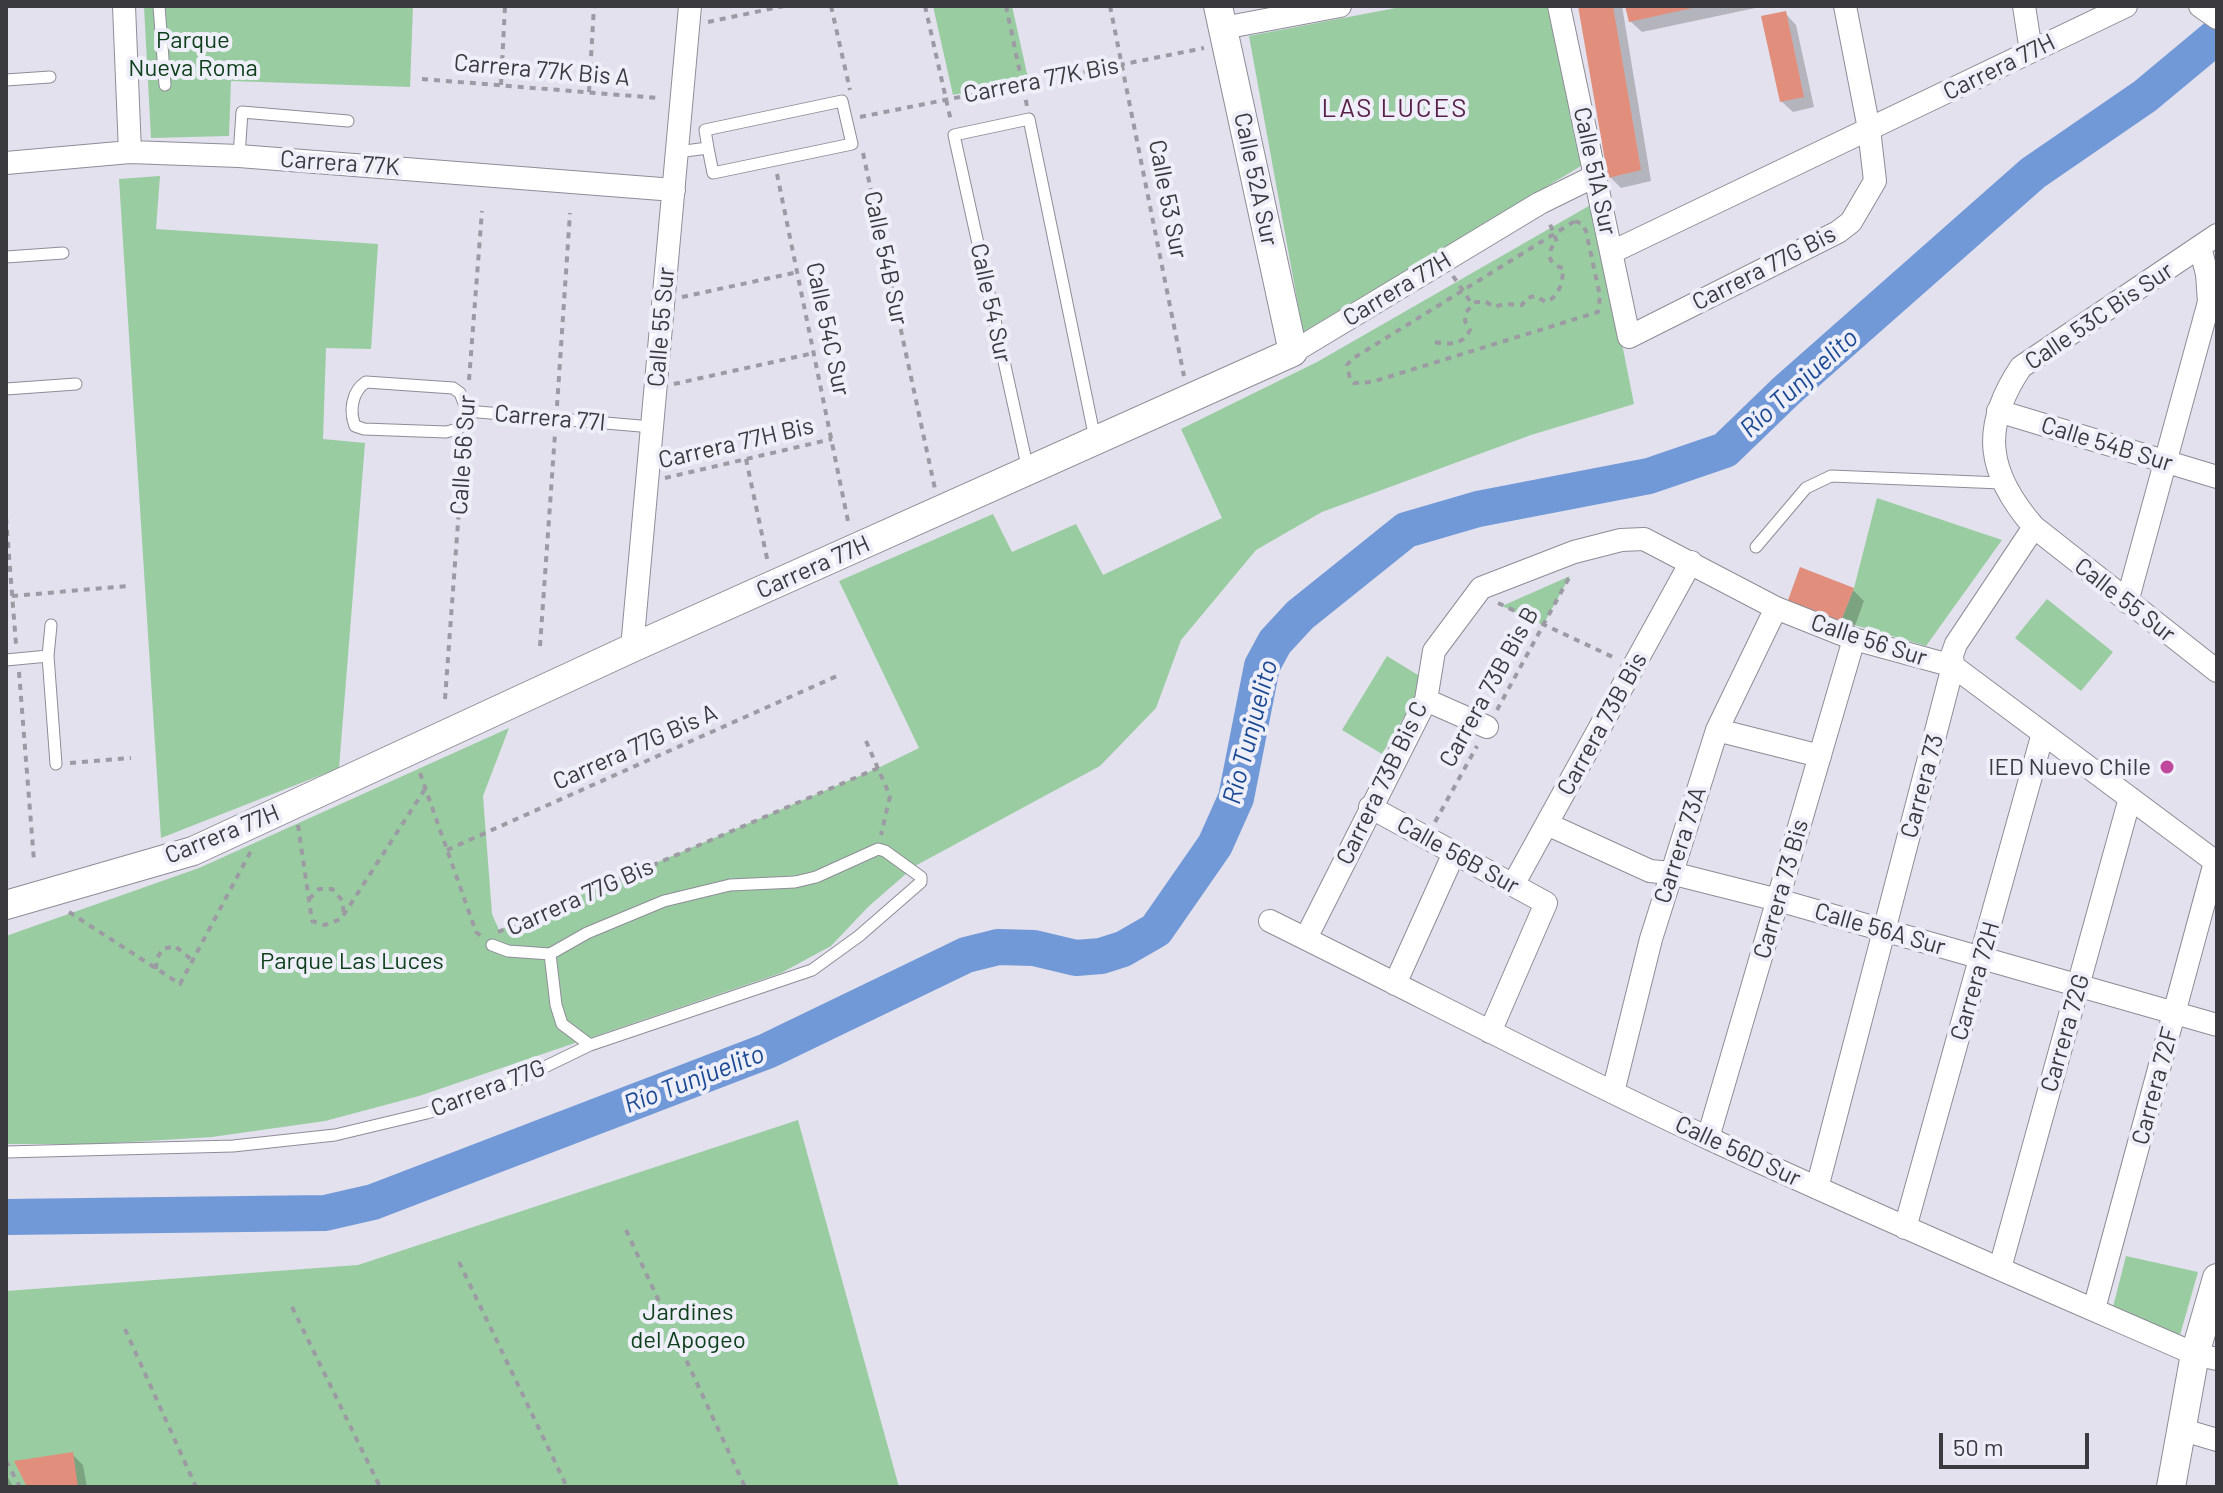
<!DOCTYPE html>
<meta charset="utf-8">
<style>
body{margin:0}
#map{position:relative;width:2223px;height:1493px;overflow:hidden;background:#e2e1ed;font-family:Barlow,sans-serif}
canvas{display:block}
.frame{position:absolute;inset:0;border:8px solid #3a3a3f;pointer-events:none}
.scale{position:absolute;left:1939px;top:1433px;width:150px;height:36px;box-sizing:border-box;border:4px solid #3a3a3f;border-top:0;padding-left:10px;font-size:24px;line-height:28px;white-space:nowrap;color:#3a3a3f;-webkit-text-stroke:6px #efeffa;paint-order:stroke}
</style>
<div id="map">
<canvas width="2223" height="1493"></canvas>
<div class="frame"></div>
<div class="scale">50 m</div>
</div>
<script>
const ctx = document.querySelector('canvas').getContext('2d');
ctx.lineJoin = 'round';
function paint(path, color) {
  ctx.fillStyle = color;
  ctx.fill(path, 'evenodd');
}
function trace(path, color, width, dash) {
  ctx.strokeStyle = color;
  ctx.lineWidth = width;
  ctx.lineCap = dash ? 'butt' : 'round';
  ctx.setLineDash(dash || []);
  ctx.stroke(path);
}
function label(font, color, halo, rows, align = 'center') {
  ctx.font = font + ' Barlow,sans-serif';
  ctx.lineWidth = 8;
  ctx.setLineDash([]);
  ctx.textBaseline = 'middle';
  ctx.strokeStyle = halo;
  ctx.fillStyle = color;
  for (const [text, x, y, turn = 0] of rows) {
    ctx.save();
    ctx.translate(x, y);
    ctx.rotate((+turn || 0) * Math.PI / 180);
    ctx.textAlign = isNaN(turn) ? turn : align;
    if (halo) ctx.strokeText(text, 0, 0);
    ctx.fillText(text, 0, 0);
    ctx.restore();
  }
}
const green = new Path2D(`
 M144,6H413L410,87L231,81L229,136L151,138Z
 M933,6H1012L1028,78L953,95Z
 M1406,6H1552L1581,166L1303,332L1249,36Z
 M160,176L156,229L378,244L371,349L326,348L323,439L365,443L339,768L161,838L119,179Z
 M1594,203L1634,404L1531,435L1322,512L1256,550L1181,640L1156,708L1100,766L915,866L868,907L831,946L781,973L419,1096L325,1121L212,1137L97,1144H6V936L199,868L509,728L483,796L492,914L499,930L878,768L919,748L839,581L993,514L1012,552L1076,524L1103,575L1222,518L1181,429L1317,362Z
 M1877,498L2002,540L1926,646L1841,621L1854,588Z
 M1570,576L1543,625L1502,606Z
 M2047,599L2113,652L2081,691L2015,638Z
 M1387,656L1426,680L1382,754L1342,730Z
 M798,1120L899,1487H6V1291L358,1265Z
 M2126,1256L2198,1272L2180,1335L2113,1307Z`);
const shadow = new Path2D(`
 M1580,6H1622L1651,181L1621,188L1610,177Z
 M1627,6H1765L1642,32L1630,21Z
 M1785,13L1796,25L1814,107L1793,112L1781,101Z
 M1802,569L1853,590L1864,601L1853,631L1801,613Z
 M72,1454L83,1465L87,1487H29Z
 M6,1474L13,1487H6Z`);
const river = new Path2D(`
 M6,1217L325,1213L373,1202L767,1051L966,955L998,947L1034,948L1076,958L1101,956L1123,949L1156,930L1215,845L1236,798L1262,666L1275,642L1300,615L1406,530L1478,509L1649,476L1725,450L1786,391L2033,173L2145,96L2217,36`);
const building = new Path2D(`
 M1578,6H1613L1641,170L1608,178Z
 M1625,6H1697V7L1629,22Z
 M1786,11L1804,97L1780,102L1761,16Z
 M1800,567L1854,588L1841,621L1787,603Z
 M73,1452L78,1487H27L14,1461Z`);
const path = new Path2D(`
 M831,6L850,90
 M925,6L951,121
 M1006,6L1027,106
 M1110,6L1184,376
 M708,22L784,6
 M422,79L658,98
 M501,85L505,6
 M589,92L594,6
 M860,117L1204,48
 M863,153L935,489
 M777,174L849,526
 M1575,221L1582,224L1586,231L1600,296L1598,312L1372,382L1354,383L1350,379L1347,365L1352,359Z
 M1453,276L1472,304
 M682,297L798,272
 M1435,342C1449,345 1463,345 1470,330L1465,321L1466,312L1476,302H1486L1494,307L1504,304L1522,305L1527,298L1535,296L1546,302C1560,296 1563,281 1563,268C1548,265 1545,251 1557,242L1548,219
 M469,380L482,211
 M674,384L814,353
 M557,406L570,213
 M746,459L768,563
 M665,478L832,439
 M6,518L16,644
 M12,596L128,586
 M1498,603L1617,659
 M540,646L555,434
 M19,672L34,861
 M445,699L464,441
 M1497,710L1571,574
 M866,741L890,796L881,835
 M70,763L131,758
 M420,773L476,932L481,936
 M1435,822L1477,746
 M298,825L312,921L325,925L341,919L425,789
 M447,850L837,676
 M309,899L319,889H332L342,900L344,914
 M69,912L180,984L252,849
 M498,932L878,768
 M156,969L157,958L163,949L175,946L193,961
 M626,1230L745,1487
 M459,1262L567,1487
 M292,1307L380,1487
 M125,1329L196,1487
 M6,1461L20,1487`);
const service = new Path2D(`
 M159,6L165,85
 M6,80L50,77
 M677,152L708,148L705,130L842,101L852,144L713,173L708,148
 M239,156L242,112L348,121
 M6,257L63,253
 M6,389L76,384
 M467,411L458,429L446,432L364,429L355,426C349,411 352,391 366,382L453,388L460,393L467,411L652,427
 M1028,470L954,135L1029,119L1095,439
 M1756,547L1806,488L1831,476L2001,483
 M51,625L48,656L56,764
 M6,660L48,656
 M550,954L556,1005L562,1024L590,1045
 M6,1152L233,1146L335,1135L427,1113L518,1080L590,1045L812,970L859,936L921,882V877L885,851L878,849L816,877L795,882L730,885L664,901L587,933L550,954L508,951L492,945`);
const minor = new Path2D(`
 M124,6L130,152
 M1559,6L1629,337L1838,232L1851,222L1875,181L1869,129L1845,6
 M2024,6L2031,51
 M2200,6L2217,18
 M1223,28L1340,6
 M6,163L130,152L239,156L674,190
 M2217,235L2021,367C1980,428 1987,473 2034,527L2217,671
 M1612,252L2126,6
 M1293,352L1540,203L1595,176
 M1998,411L2217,477
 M2127,602L2209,302L2207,274L2200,247
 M632,648L690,6
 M1426,700L1487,727
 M1717,730L1820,756
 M1370,807L1546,903L1490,1032
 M1547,824L1650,871L1671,873L1778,900L2217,1025
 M1513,885L1691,562
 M1270,921C1416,993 1560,1069 1708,1138C1869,1213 2032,1283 2195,1354L2217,1359
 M1306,938L1426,700L1434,651L1481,588L1574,552L1621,540L1644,539L1776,608L1854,639L1953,666L2217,863
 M1395,984L1454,853
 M1613,1092L1651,939L1717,730L1776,608
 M1708,1138L1854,639
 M1817,1188L1953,666L1952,655L1956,644L2034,527
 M1905,1228L2043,733
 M2000,1268L2130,798
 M2094,1309L2215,862
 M2180,1429L2217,1440`);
const tertiary = new Path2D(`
 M6,905L193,851L632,648L1293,352L1218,6
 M2171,1487L2195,1354L2217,1278`);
const markers = [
 [2167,767,8,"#bf479c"]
];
const parkNames = [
 ["Parque",193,40],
 ["Nueva Roma",193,68],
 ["Parque Las Luces",352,961],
 ["Jardines",688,1312],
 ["del Apogeo",688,1340]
];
const streetNames = [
 ["Carrera 77H",1999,67,-26],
 ["Carrera 77K Bis A",542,70,5],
 ["Carrera 77K Bis",1041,80,-11],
 ["Carrera 77K",340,163,4],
 ["Calle 51A Sur",1595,171,78],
 ["Calle 52A Sur",1256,179,78],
 ["Calle 53 Sur",1168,199,79],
 ["Calle 54B Sur",886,258,78],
 ["Carrera 77G Bis",1764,268,-27],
 ["Carrera 77H",1397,289,-31],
 ["Calle 54 Sur",991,303,78],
 ["Calle 53C Bis Sur",2099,316,-34],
 ["Calle 55 Sur",661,327,-85],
 ["Calle 54C Sur",828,329,78],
 ["Carrera 77I",550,418,5],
 ["Carrera 77H Bis",736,443,-13],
 ["Calle 54B Sur",2107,444,17],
 ["Calle 56 Sur",463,455,-86],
 ["Carrera 77H",813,567,-24],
 ["Calle 55 Sur",2125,600,38],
 ["Calle 56 Sur",1869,640,18],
 ["Carrera 73B Bis B",1489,687,-61],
 ["Carrera 73B Bis",1602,724,-61],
 ["Carrera 77G Bis A",635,747,-24],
 ["Carrera 73B Bis C",1382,783,-64],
 ["Carrera 73",1922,786,-75],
 ["Carrera 77H",222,834,-22],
 ["Carrera 73A",1680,845,-72],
 ["Calle 56B Sur",1458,855,29],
 ["Carrera 73 Bis",1781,889,-74],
 ["Carrera 77G Bis",580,897,-24],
 ["Calle 56A Sur",1880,929,16],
 ["Carrera 72H",1975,981,-74],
 ["Carrera 72G",2065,1033,-74],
 ["Carrera 72F",2155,1086,-75],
 ["Carrera 77G",488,1088,-21],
 ["Calle 56D Sur",1738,1151,25]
];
const poiNames = [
 ["IED Nuevo Chile",2151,767]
];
const neighbourhoodNames = [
 ["LAS LUCES",1395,108]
];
const waterNames = [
 ["Río Tunjuelito",1799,383,-42],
 ["Río Tunjuelito",1250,732,-75],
 ["Río Tunjuelito",694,1079,-21]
];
paint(green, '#9acca1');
paint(shadow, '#0003');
trace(river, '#7198d7', 36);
paint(building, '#e18f7c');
trace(service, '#8d8d98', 13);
trace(minor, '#8d8d98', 24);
trace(tertiary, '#8d8d98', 30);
trace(path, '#9c9ba4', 4, [6, 6]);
trace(service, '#fff', 11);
trace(minor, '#fff', 22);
trace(tertiary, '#fff', 28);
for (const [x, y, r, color] of markers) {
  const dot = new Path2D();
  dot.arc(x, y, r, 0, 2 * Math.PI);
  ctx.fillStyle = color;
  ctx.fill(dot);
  trace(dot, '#efeffa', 3);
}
label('24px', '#0f401c', '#efeffa', parkNames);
label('24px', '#3a3a3f', '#efeffa', streetNames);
label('24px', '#3a3a3f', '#efeffa', poiNames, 'right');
ctx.letterSpacing = '2px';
label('26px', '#592048', '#efeffa', neighbourhoodNames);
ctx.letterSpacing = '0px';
label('italic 26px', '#1b4a95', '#efeffa', waterNames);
</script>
